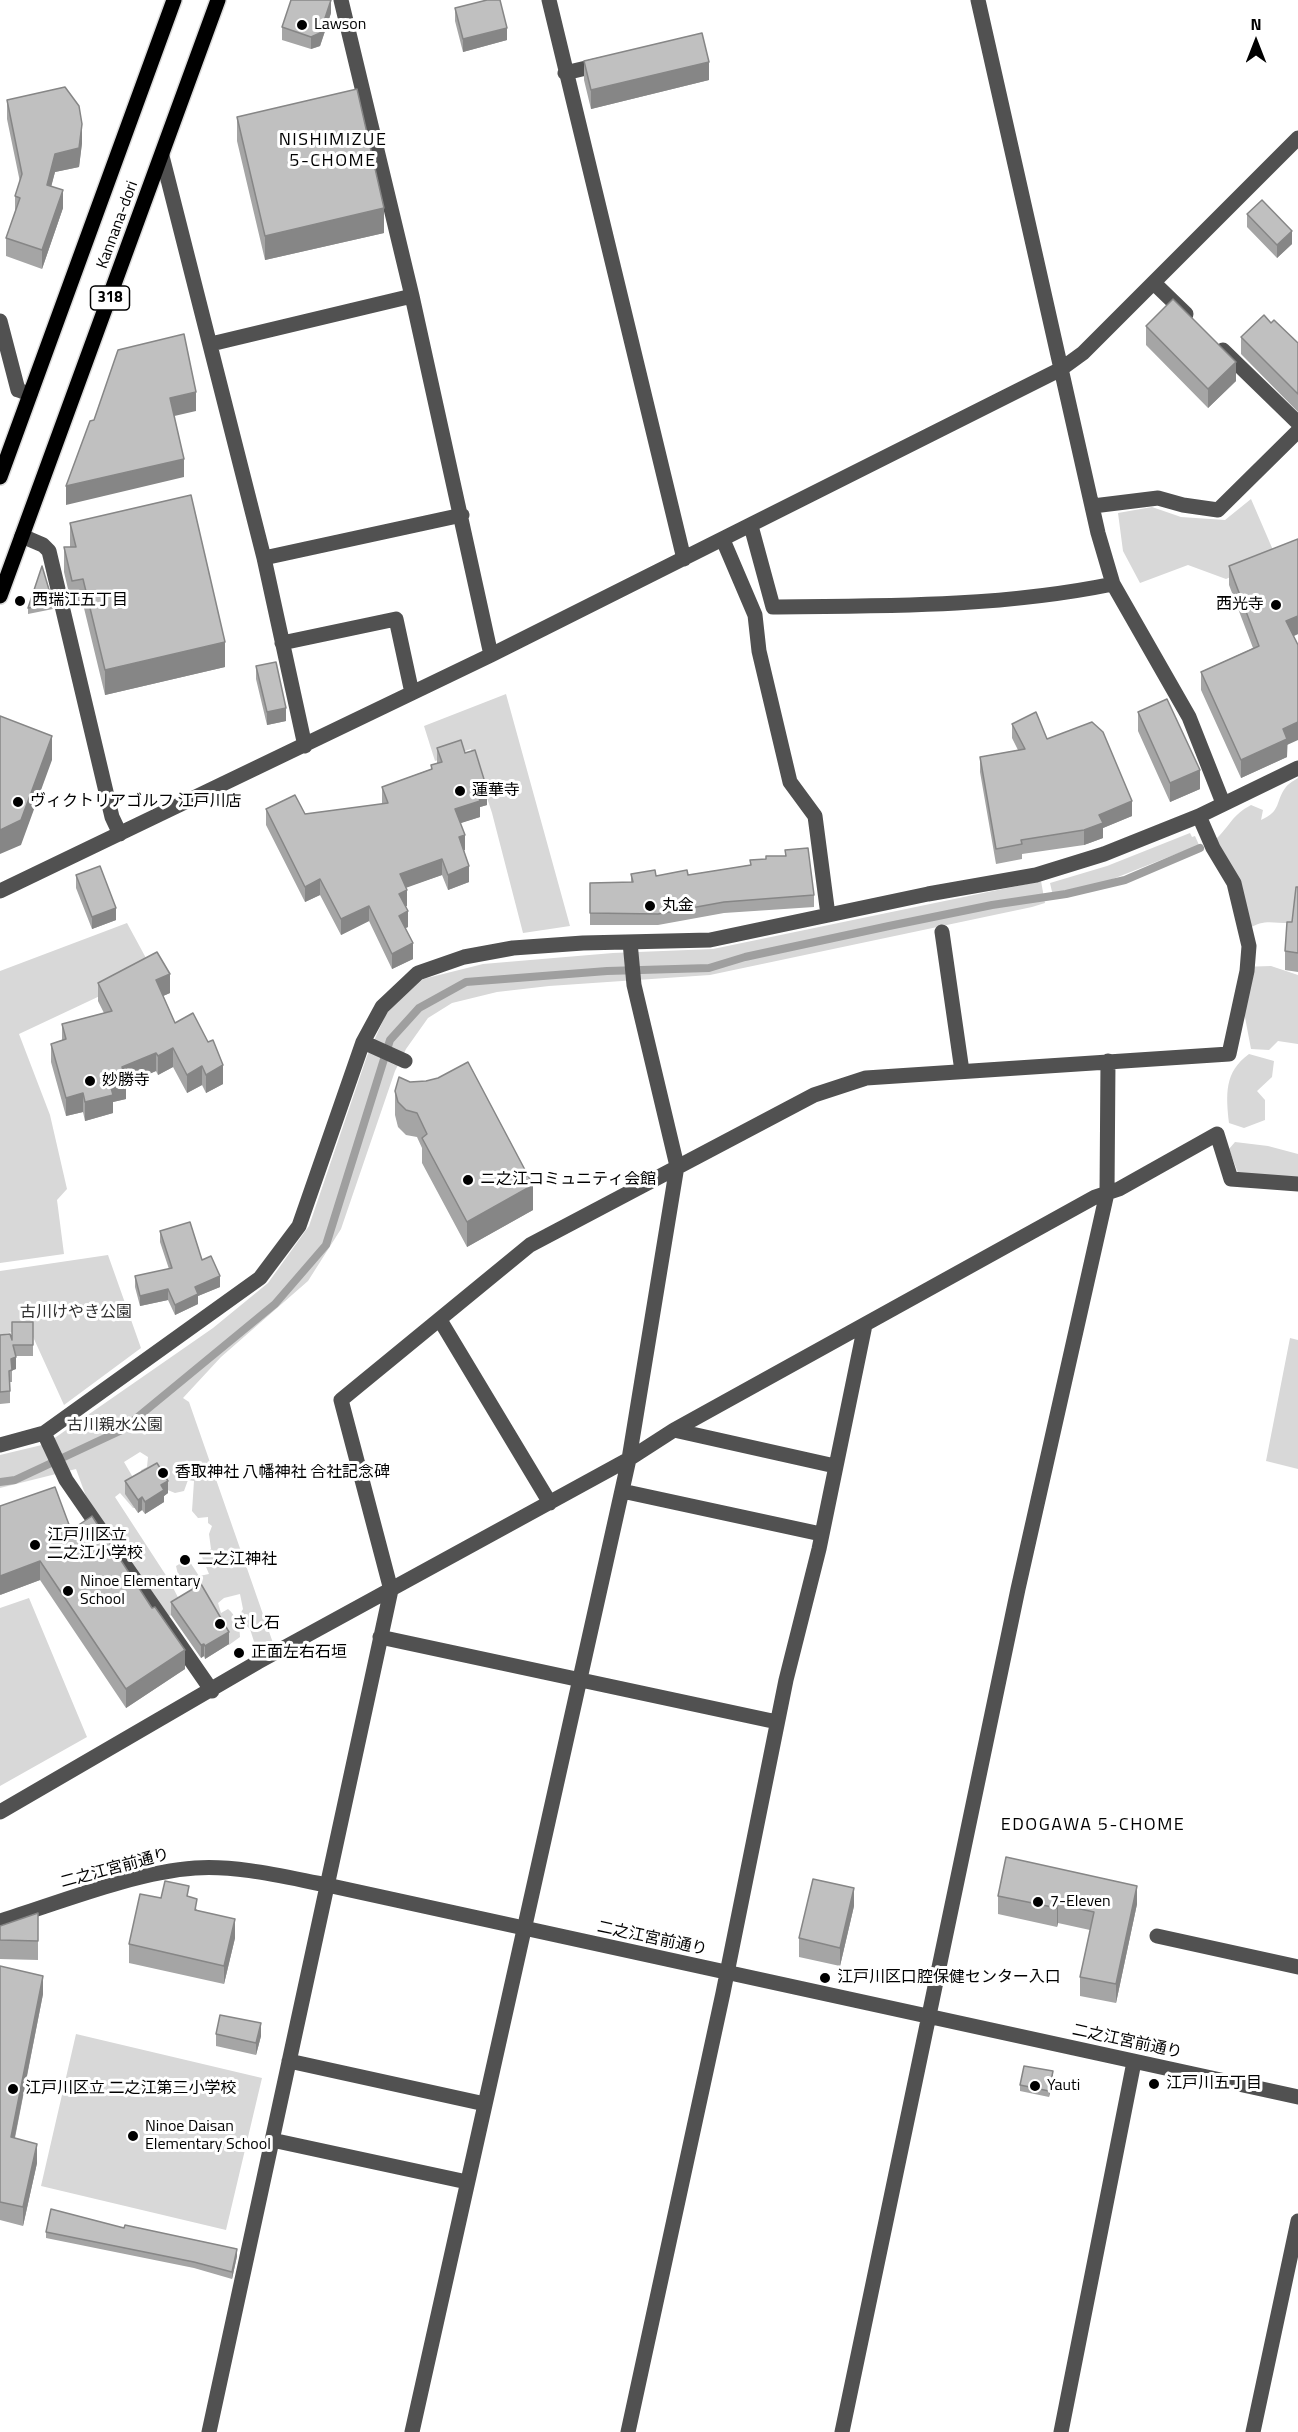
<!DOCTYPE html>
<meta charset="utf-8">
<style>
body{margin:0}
#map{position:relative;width:1298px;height:2432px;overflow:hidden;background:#fff;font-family:"Titillium Web",sans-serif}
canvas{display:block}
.north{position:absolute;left:1226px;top:12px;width:60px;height:60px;-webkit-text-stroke:4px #fff;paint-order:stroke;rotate:0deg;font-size:16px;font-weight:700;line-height:24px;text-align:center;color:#000}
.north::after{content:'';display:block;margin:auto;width:21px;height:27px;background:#000;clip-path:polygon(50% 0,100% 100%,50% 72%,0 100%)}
</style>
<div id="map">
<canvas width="1298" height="2432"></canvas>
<div class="north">N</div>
</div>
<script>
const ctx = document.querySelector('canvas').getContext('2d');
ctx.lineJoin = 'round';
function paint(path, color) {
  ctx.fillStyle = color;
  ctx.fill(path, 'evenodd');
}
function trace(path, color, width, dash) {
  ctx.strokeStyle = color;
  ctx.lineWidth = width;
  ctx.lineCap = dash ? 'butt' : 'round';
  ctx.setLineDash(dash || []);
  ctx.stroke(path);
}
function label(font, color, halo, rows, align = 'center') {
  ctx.font = font + ' "Titillium Web","Noto Sans JP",sans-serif';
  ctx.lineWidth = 6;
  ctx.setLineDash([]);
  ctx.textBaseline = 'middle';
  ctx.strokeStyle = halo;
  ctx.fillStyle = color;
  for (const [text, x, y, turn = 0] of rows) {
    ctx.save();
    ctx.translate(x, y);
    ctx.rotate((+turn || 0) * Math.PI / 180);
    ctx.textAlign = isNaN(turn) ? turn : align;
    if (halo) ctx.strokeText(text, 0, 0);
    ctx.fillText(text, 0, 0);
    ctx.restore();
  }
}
const green = new Path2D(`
 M1251,499L1276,557L1226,579L1188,565L1140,583L1123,551L1118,513L1152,507L1181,517L1225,520Z
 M506,694L570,926L523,933L492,813L471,749L435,761L424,726Z
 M1298,778V904L1293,923C1274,924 1265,918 1248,929L1215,840C1230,826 1232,815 1251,805L1263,810L1261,820C1282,811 1275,801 1286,787C1289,783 1295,780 1298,778Z
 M1190,833L1192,837L1195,836L1199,845L1090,888L1053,896L1050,883L1107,866Z
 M1041,881L1045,903L1032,907L710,975L549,986L497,992L452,1003L428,1018L406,1049L395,1071L341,1229L308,1281L221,1357L183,1398L189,1402L273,1643L257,1651L250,1629L238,1618L243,1609L240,1594L224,1598L218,1603L221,1613L228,1609C235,1614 240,1627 240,1637L229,1645L218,1637L189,1599L192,1589L180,1583L176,1566L188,1559L199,1576L209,1574L202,1557L211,1549L209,1534L212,1526L208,1523V1517L198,1518L192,1511L194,1481L188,1480L184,1491L175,1493L143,1480L141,1470L147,1467L148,1457L140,1452L124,1462L138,1486L139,1508H133L120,1493L115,1497L169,1580L183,1607L177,1613L169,1616L91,1510L76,1469L0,1488V1455L46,1444L213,1328L268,1283L309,1226L367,1056L387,1012L423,979L483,964L613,953L713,949Z
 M127,923L153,971L19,1034L50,1115L67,1189L57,1200L64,1254L0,1263V971Z
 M1271,966L1298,975V1044L1278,1041L1269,1050L1251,1049L1241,996L1240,967Z
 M1249,1054L1274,1061L1272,1077L1257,1091L1265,1100V1120L1244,1128L1229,1123C1226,1095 1224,1072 1249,1054Z
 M1235,1142L1268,1146L1298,1154V1178L1238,1173L1229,1149Z
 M108,1255L141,1348L64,1405L29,1328L0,1335V1271Z
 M1290,1338L1298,1340V1469L1266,1461Z
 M29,1598L87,1737L0,1786V1608Z
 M76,2034L262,2078L226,2230L41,2186Z`);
const stream = new Path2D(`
 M0,1482L15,1480L122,1430L275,1304L326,1245L390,1040L419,1008L466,982L607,971L709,968L745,957L889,926L992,905L1066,894L1125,880L1200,848`);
const minor = new Path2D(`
 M341,0L412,296L491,655
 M549,0L684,559
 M978,0L1098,533L1113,584L1189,717L1223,803
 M565,73L603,64
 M162,156L264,558L305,746
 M1154,283L1186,314
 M0,321L18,390L30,394
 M211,344L412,296
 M1223,350L1298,423
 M1093,506L1158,498L1183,505L1218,510L1298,431
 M751,526L773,607C886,606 1001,607 1113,584
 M22,536L43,545L49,551L112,817L120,834
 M723,540L755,615L759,651L790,782L815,816L828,915
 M264,558L462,515
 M282,643L396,619L412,693
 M0,891L491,655L1061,369L1083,353L1298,138
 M942,932L962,1071
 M363,1042L405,1061
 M440,1320L550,1503
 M674,1430L835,1466
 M44,1433L66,1480L212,1691
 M0,1445L44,1433L260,1278L299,1226L363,1042L382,1007L418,973L464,957L513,948L583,943L710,940L928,894L1036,875L1104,854L1199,816L1298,768
 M622,1491L821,1534
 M380,1637L777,1722
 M0,1812L258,1662L629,1459L674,1430L1095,1197L1119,1189L1217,1134L1231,1179L1298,1184
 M0,1921C58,1903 135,1872 195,1868C238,1865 285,1877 327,1885L1298,2097
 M1157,1936L1298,1967
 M289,2061L485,2104
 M272,2140L467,2182
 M209,2432L391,1590L341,1400L530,1245L814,1095L866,1078L1229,1054L1247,971L1249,946L1234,883L1213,848L1199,816
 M412,2432L629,1459L677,1166L634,985L630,942
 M628,2432L723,1993L786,1680L819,1549L865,1325
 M842,2432L1018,1589L1107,1193L1108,1061
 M1061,2432L1134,2062
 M1253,2432L1298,2221`);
const major = new Path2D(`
 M0,477L174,0
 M0,596L218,0`);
const wall = new Path2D(`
 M455,8L507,40L463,52L455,21Z
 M331,13L320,46L311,49L282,40V27Z
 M584,61L709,80L591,109L584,80Z
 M7,100L82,143L79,167L55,172L51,186L63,208L42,269L6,256V238L15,214V196L20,182L7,119Z
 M237,117L384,233L265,260L237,141Z
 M1247,214L1292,244L1277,258L1247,227Z
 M1271,323L1298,343V412L1241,354V337Z
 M1146,326L1236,381L1208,408L1146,345Z
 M70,523L225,667L105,695L83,604L72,606L64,572V547H70Z
 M1229,566L1298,634L1294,636L1287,757L1241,778L1201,690V672L1253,648L1229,585Z
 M53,603V609L28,614V608Z
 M256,666L286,721L267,725L256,679Z
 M1138,712L1200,789L1170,802L1138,731Z
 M1012,724L1047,739L1132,816L1103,828V838L1084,845L1022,854V859L996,864L980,772V757L1018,750L1012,738Z
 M437,748L465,753L487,805L480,807V817L460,823L469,882L448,890L442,875L406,887L407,906H405L408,927L405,928L413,959L392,969L369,921L341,935L320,895L305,902L266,825V809L305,814L382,804V787L431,769V765L437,763Z
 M785,850L814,895V907L724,913L658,925H590V883L631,882V874L656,876L688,875L750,865L766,859L785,856Z
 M76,875L116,920L92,929L76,888Z
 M1298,887V972L1285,970V951L1292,922Z
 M98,983L170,993L163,996L175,1023L223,1084L206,1093L202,1085L187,1093L173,1067L158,1075L156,1071L126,1084V1099L113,1102V1113L85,1121L83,1112L66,1116L51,1062V1044L62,1040V1024L104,1013L98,1001Z
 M395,1091L533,1210L467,1247L422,1163V1148L417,1137L406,1135L398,1127L395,1115Z
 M160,1231L202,1260L220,1287L198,1296V1304L175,1315L168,1300L140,1306L135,1287V1276L169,1269L160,1242Z
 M33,1322V1356H16V1369L12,1370V1382H10V1403L0,1404V1335L12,1340Z
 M125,1481L168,1493L164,1496V1502L145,1514L142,1510L138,1513L125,1494Z
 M71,1530L185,1669L126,1708L40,1580L0,1595Z
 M171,1602L229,1644L205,1659L204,1656L201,1658L171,1615Z
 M998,1896L1137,1904L1116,2003L1080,1996V1977L1090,1930L1058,1923L1057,1927L998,1914Z
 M189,1897L197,1910L235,1938L224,1984L129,1963V1944L161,1898Z
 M854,1906L840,1966L799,1957V1938Z
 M38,1913V1960L0,1959V1926Z
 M0,1966L43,1994L15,2138L37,2163L23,2226L0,2220Z
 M216,2034L261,2036L256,2055L216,2046Z
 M1053,2077L1049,2097L1020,2091V2085Z
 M124,2228L237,2256L232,2279L194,2268L46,2238V2232Z`);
const shadedWall = new Path2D(`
 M331,0V13L320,46L311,49V37Z
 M507,28V40L463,52V39Z
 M709,62V80L591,109V90Z
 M82,124V143L79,167L55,172L47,203V185L55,154Z
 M63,190V208L42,269V250Z
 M384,208V233L265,260V236Z
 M1292,231V244L1277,258V245Z
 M1236,362V381L1208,408V389Z
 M196,392V411L170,417V398Z
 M184,459V477L66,505V486Z
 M1298,616V634L1286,639V621Z
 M225,642V667L105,695V670Z
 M286,708V721L267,725V712Z
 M1298,722V740L1287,745V757L1241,778V760L1283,729Z
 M52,736V760L21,845L0,854V830Z
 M1200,770V789L1170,802V783Z
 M487,789V805L480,807V817L455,825V809L477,792Z
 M1132,801V816L1103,828V838L1084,845V830L1099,815Z
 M465,835V850L459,852V837Z
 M442,859V875L400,890V874Z
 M469,866V882L448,890V875Z
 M320,879V895L305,902V887Z
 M407,890V906L399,909V894Z
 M369,906V921L341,935V919Z
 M116,908V920L92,929V917Z
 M408,911V927L399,931V916Z
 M413,943V959L392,969V954Z
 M170,974V993L156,999V980Z
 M173,1048V1067L158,1075V1056Z
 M156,1053V1071L126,1084V1099L113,1102V1113L85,1121V1102L110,1084L122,1067Z
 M223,1065V1084L206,1093V1075Z
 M202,1066V1085L187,1093V1075Z
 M83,1093V1112L66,1116V1098Z
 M533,1185V1210L467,1247V1222Z
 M220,1276V1287L198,1296V1304L175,1315V1305L195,1287Z
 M168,1289V1300L140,1306V1296Z
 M16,1357V1369L11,1371V1359Z
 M168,1481V1493L164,1496V1502L145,1514V1502L161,1485Z
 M142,1497V1510L138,1513V1500Z
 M40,1561V1580L0,1595V1576Z
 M229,1632V1644L205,1659V1646Z
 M204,1644V1656L201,1658V1645Z
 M185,1650V1669L126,1708V1689Z
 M1137,1886V1904L1116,2003V1984Z
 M854,1888V1906L840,1966V1948Z
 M1058,1904V1923L1057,1927V1908Z
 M235,1919V1938L224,1984V1966Z
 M43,1976V1994L11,2156V2137Z
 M261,2023V2036L256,2055V2043Z
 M1053,2071V2077L1049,2097V2091Z
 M37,2144V2163L23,2226V2207Z
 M237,2249V2256L232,2279V2272Z`);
const building = new Path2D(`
 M291,0H331L320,33L311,37L282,27Z
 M487,0H500L507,28L463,39L455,8Z
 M702,33L709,62L591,90L584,61Z
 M65,87L79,106L82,124L79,148L55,154L47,185L63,190L42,250L6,238L20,198L15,196L22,174L7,100Z
 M357,89L384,208L265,236L237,117Z
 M1262,200L1292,231L1277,245L1247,214Z
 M1173,299L1236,362L1208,389L1146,326Z
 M1264,315L1271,323L1274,320L1298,343V394L1241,337Z
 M184,334L196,392L170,398L184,459L66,486L90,421L94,420L118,350Z
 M191,495L225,642L105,670L83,579L72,581L64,547H76L70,523Z
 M1298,539V616L1286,621L1298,645V722L1283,729L1287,739L1241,760L1201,672L1259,646L1229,566Z
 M42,566L53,603L28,608Z
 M276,662L286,708L267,712L256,666Z
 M1167,699L1200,770L1170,783L1138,712Z
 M1036,712L1047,739L1092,722L1103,732L1132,801L1099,815L1103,823L1084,830L1021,840L1022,844L996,849L980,757L1025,749L1012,724Z
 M0,716L52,736L21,820L0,830Z
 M461,740L465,753L475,750L487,789L477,792L480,801L455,809L465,835L459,837L469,866L448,875L442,859L400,874L407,890L399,894L408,911L399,916L413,943L392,954L369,906L341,919L320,879L305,887L266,809L295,795L305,814L388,803L382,787L432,769L431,765L442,762L437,748Z
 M808,848L814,895L724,902L658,914L590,913V883L633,882L631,874L655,870L656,876L687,870L688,875L751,865L750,860L766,859V856H786L785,850Z
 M100,866L116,908L92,917L76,875Z
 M1296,887H1298V953L1285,951L1287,922H1292Z
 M157,952L170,974L156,980L175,1023L193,1013L208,1042L213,1040L223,1065L206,1075L202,1066L187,1075L173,1048L158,1056L156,1053L122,1067L126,1080L110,1084L113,1095L85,1102L83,1093L66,1098L51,1044L66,1039L62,1024L112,1011L98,983Z
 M468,1062L533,1185L467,1222L422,1138L427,1134L417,1113L406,1110L398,1102L395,1091L399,1077L410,1082L426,1081L438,1078Z
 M190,1222L202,1260L211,1256L220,1276L195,1287L198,1294L175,1305L168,1289L140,1296L135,1276L172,1268L160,1231Z
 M12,1322H33V1345H13L16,1357L11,1359L12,1370L9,1371L10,1391L0,1392V1335L10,1334L12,1340Z
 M157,1463L168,1481L161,1485L164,1490L145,1502L142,1497L138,1500L125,1481Z
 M55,1487L71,1530L92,1516L152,1608L155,1607L185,1650L126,1689L40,1561L0,1576V1506Z
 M201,1584L229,1632L205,1646L204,1644L201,1645L171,1602Z
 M1006,1857L1137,1886L1116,1984L1080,1977L1094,1912L1058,1904L1057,1908L998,1896Z
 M813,1879L854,1888L840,1948L799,1938Z
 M165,1881L189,1886L187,1896L197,1899L195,1910L235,1919L224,1966L129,1944L140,1894L161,1898Z
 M38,1913V1941L0,1940V1926Z
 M0,1966L43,1976L11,2137L37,2144L23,2207L0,2202Z
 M220,2015L261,2023L256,2043L216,2034Z
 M1024,2066L1053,2071L1049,2091L1020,2085Z
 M51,2209L124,2228L125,2225L237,2249L232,2272L194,2262L46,2232Z`);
const markers = [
 [302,25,6,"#000"],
 [20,601,6,"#000"],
 [1276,605,6,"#000"],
 [460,791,6,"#000"],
 [18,802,6,"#000"],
 [650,906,6,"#000"],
 [90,1081,6,"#000"],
 [468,1180,6,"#000"],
 [163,1473,6,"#000"],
 [35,1545,6,"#000"],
 [185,1560,6,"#000"],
 [68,1591,6,"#000"],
 [220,1624,6,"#000"],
 [239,1653,6,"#000"],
 [1038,1902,6,"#000"],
 [825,1978,6,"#000"],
 [1154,2084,6,"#000"],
 [1035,2086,6,"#000"],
 [13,2089,6,"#000"],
 [133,2136,6,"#000"]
];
const shields = [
 [110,298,39]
];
const shieldNames = [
 ["318",110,298]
];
const poiNames = [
 ["Lawson",314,25],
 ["西瑞江五丁目",32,601],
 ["西光寺",1264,605,"right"],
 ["蓮華寺",472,791],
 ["ヴィクトリアゴルフ 江戸川店",30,802],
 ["丸金",662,906],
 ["妙勝寺",102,1081],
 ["ニ之江コミュニティ会館",480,1180],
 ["香取神社 八幡神社 合社記念碑",175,1473],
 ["江戸川区立",47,1536],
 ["二之江小学校",47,1554],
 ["二之江神社",197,1560],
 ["Ninoe Elementary",80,1582],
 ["School",80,1600],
 ["さし石",232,1624],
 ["正面左右石垣",251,1653],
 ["7-Eleven",1050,1902],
 ["江戸川区口腔保健センター入口",837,1978],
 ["江戸川五丁目",1166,2084],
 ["Yauti",1047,2086],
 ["江戸川区立 二之江第三小学校",25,2089],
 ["Ninoe Daisan",145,2127],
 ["Elementary School",145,2145]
];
const streetNames = [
 ["Kannana-dori",118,225,-70],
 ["二之江宮前通り",115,1869,-15],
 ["二之江宮前通り",652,1939,12],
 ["二之江宮前通り",1127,2042,12]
];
const parkNames = [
 ["古川けやき公園",76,1313],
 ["古川親水公園",115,1426]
];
const neighbourhoodNames = [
 ["NISHIMIZUE",333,141],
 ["5-CHOME",333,162],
 ["EDOGAWA 5-CHOME",1093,1826]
];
paint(green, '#d8d8d8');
trace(stream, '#9f9f9f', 8);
trace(major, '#dbdbdb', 18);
trace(minor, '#515151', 15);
trace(major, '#000', 15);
paint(wall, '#a5a5a5');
paint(shadedWall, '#868686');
paint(building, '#c0c0c0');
trace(building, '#868686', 1.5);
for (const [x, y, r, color] of markers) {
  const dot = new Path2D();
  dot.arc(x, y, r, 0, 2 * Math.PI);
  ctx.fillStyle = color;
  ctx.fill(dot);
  trace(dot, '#fff', 2);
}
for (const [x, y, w] of shields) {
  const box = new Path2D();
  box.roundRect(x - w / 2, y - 12, w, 24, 4.5);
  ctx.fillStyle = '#fff';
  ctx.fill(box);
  trace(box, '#000', 1.5);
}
label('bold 15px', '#000', null, shieldNames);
label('16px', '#000', '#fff', poiNames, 'left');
label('16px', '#000', '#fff', streetNames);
label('16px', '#2f2f2f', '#fff', parkNames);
ctx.letterSpacing = '1.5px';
label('18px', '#000', '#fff', neighbourhoodNames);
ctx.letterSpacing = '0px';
</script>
